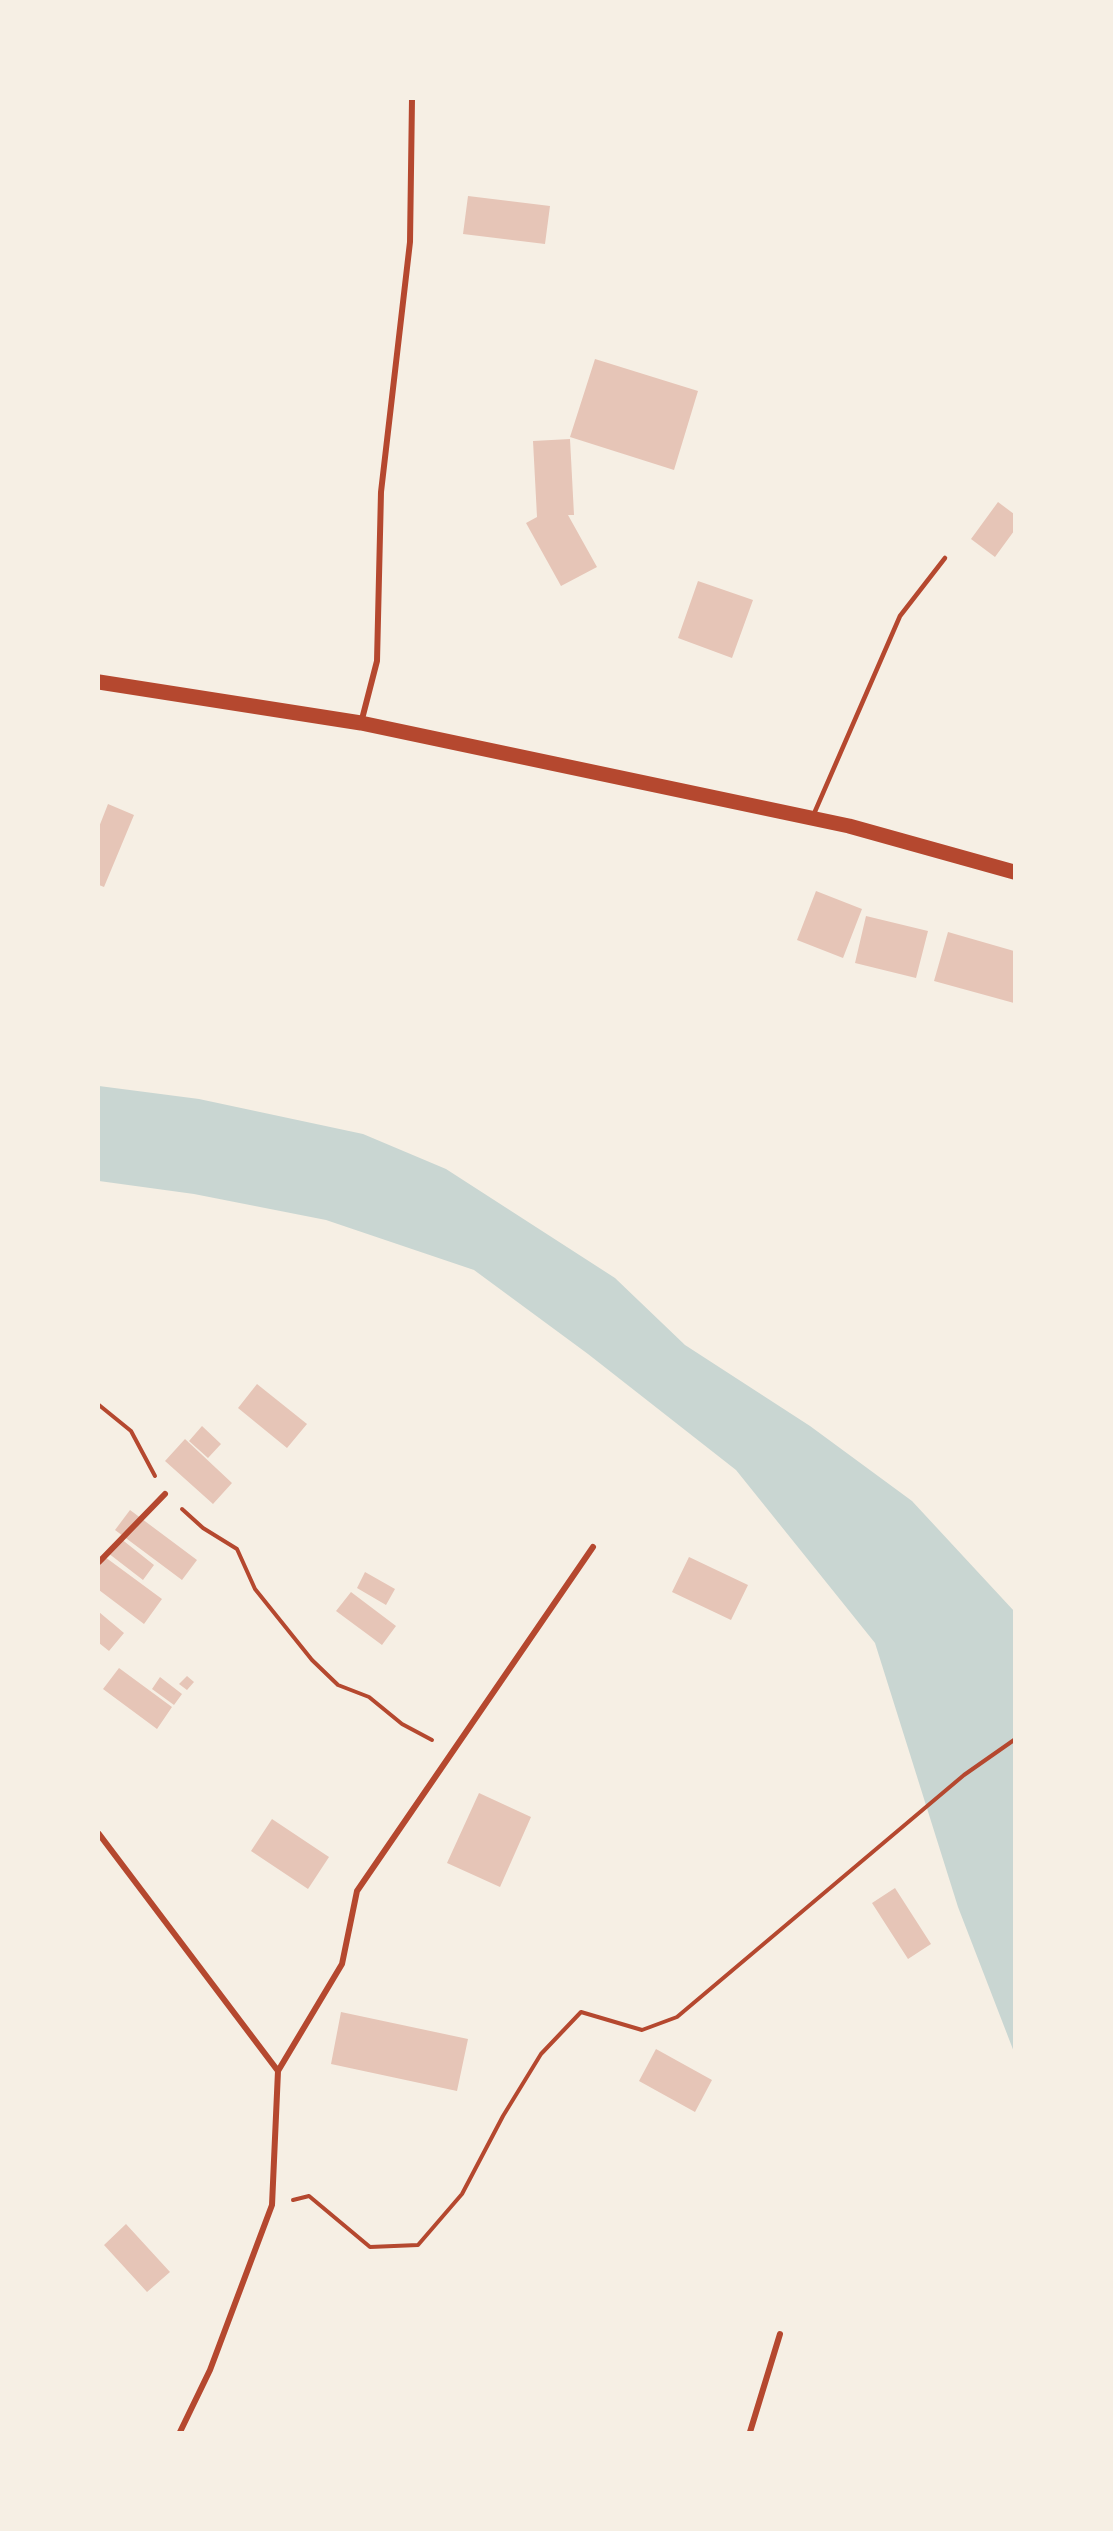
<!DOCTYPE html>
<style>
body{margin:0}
#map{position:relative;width:1113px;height:2531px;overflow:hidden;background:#f6efe4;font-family:"Fira Sans Condensed",sans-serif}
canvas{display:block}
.frame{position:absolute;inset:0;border:100px solid #f6efe4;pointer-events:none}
</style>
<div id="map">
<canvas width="1113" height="2531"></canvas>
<div class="frame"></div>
</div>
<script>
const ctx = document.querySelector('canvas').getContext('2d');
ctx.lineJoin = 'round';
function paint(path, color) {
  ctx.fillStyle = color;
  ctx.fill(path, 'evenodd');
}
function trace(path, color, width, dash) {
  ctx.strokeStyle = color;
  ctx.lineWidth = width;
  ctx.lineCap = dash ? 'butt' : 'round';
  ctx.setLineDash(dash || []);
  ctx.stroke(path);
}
const water = new Path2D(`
 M99,1086L199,1099L363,1134L446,1169L615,1278L685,1345L810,1426L912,1501L1014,1611V2052L958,1907L875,1643L736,1470L588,1354L474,1270L326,1220L194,1194L99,1181Z`);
const building = new Path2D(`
 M468,196L550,206L545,244L463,234Z
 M595,359L698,391L674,470L570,437Z
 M570,439L574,515H568L597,567L561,586L526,523L537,517L533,441Z
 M998,502L1014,514V531L995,557L971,539Z
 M698,581L753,600L732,658L678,638Z
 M108,804L134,815L104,887L99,885V827Z
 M816,891L862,909L843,958L797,940Z
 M866,916L928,931L916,978L855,963Z
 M948,932L1014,951V1003L934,981Z
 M257,1384L307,1424L287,1448L238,1408Z
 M202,1426L221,1444L208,1458L189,1441Z
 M185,1439L232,1483L213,1504L165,1461Z
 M130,1510L197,1560L182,1580L115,1530Z
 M120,1538L154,1565L143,1580L108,1553Z
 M105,1557L162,1599L144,1624L99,1590V1565Z
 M689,1557L748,1585L731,1620L672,1592Z
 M365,1572L395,1589L386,1605L357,1588Z
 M351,1592L396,1626L382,1645L336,1611Z
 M99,1612L124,1633L109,1651L99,1643Z
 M119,1668L172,1707L157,1729L103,1689Z
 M187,1676L194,1682L187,1690L179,1684Z
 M160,1677L182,1694L174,1705L152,1689Z
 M479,1793L531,1817L500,1887L447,1863Z
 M272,1819L329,1857L308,1889L251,1851Z
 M895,1888L931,1944L908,1959L872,1903Z
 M341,2012L468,2039L457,2091L331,2064Z
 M656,2049L712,2080L695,2112L639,2081Z
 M126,2224L170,2272L147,2292L104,2245Z`);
const path = new Path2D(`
 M99,1405L131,1431L155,1476
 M182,1509L203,1528L237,1549L255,1589L312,1660L338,1685L369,1697L402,1724L432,1740
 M293,2200L309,2196L370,2247L418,2245L462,2194L503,2116L541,2054L581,2012L642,2030L677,2017L964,1775L1014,1740`);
const service = new Path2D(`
 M813,816L900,616L945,558`);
const minor = new Path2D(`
 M361,723L377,661L381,492L410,242L412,99
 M99,1562L165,1494
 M99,1834L278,2071
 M180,2432L210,2370L272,2205L278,2071L342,1964L357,1891L593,1547
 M750,2432L780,2334`);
const primary = new Path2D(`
 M99,682L361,723L849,826L1014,872`);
paint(water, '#c9d6d2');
paint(building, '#e6c5b7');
trace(path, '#b5482f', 4);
trace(service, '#b5482f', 4.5);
trace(minor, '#b5482f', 6);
trace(primary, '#b5482f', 15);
</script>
